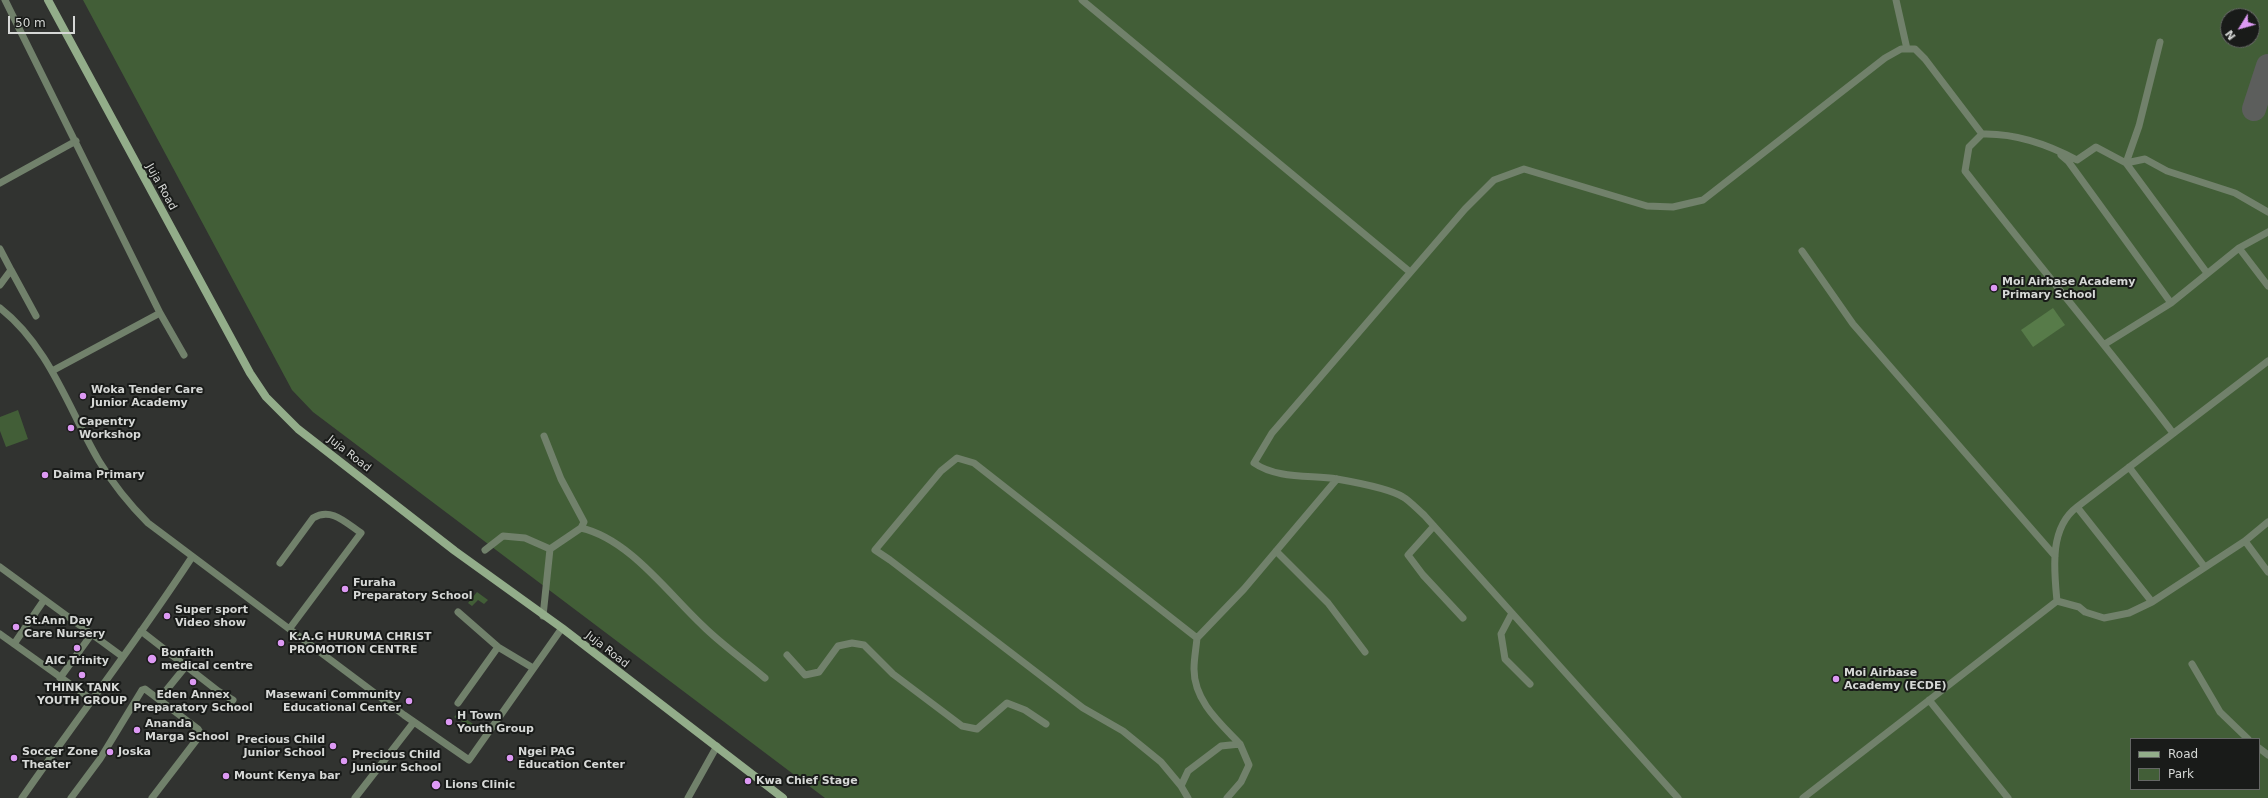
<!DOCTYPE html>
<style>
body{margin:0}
#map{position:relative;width:2268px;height:798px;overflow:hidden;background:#313330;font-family:"DejaVu Sans",sans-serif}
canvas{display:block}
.legend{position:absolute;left:2130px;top:738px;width:130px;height:52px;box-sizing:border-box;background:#191b19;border:1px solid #656765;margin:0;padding:5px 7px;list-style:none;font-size:12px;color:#d6d8d6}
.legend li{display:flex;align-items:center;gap:8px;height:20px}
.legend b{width:20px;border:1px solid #656765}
.north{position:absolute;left:2220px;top:8px;width:40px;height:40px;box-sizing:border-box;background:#191b19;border:1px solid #656765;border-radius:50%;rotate:233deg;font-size:11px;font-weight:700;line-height:16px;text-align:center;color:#d6d8d6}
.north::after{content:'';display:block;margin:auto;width:14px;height:18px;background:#dd99f4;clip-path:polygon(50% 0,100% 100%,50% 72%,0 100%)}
.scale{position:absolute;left:8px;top:16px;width:67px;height:18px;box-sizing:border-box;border:2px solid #d6d8d6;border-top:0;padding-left:5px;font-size:12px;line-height:14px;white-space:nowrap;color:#d6d8d6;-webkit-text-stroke:3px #191b19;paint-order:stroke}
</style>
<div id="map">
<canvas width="2268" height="798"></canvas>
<ul class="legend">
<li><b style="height:5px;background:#93ad8a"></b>Road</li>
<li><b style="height:11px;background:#425e37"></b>Park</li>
</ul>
<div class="north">N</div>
<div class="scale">50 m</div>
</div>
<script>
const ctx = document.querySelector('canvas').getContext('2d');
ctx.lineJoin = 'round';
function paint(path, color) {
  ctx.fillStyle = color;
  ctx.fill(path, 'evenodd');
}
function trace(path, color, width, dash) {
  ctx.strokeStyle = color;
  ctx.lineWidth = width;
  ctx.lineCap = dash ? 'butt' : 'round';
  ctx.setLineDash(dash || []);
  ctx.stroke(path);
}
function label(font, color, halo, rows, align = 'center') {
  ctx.font = font + ' "DejaVu Sans",sans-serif';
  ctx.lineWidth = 4;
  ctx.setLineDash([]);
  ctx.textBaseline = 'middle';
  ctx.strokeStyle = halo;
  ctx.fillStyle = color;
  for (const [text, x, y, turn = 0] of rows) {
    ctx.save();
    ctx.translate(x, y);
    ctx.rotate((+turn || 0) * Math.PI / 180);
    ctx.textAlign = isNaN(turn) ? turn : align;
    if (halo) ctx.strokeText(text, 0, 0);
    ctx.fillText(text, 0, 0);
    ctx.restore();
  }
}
const green = new Path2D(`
 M83,0H2268V798H825L313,412L292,390ZM2228,16H2252V40H2228ZM2131,739H2259V789H2131Z
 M18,410L28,439L6,447L0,431V417Z
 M477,592L488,600L484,604L478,600L472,606L468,603Z
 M458,713L473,724L471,727L454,717Z`);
const water = new Path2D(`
 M2053,308L2065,325L2033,347L2021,330Z`);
const taxiway = new Path2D(`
 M2254,109L2268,66`);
const street = new Path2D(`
 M5,0L160,313L52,371
 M1082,0L1410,272
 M1896,0L1907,49
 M2160,42L2139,126L2126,163L2207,273
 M1982,134L1969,147L1965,171C2034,260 2106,345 2173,433
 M2061,155L2068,161L2171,303
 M0,183L76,141
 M2239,248L2268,286
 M0,249L11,270
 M1802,251L1853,324L2055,556
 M0,285L11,270L36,316
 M0,308C49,346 69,410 99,461C113,484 129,504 148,523L404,715L469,760L562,628
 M160,313L184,355
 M2105,344L2171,303L2239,248L2268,232
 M544,436L561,479L584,522L581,528
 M2129,467L2204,566
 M2077,507L2152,602L2129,613L2104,618L2085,612L2079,607L2057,601C2054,570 2049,528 2077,507Z
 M2077,507L2268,361
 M1434,526L1408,555L1423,575L1463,618
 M2245,541L2268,572
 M485,550L503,536L525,538L550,549
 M1276,551L1328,603L1365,652
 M280,563L313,518C331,507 345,522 361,533L290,628
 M0,567L123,657
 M2152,602L2245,541L2268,522
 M458,612L498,647L533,668
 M1512,613L1501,634L1505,659L1530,684
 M543,616L550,549L581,528C629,539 667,592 702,625C721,644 744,660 765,678
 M141,631L218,691L233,700
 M0,634L91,699
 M1197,638L1244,589L1337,479
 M14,644L44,600
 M787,655L805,675L819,672L838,646L852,643L864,645L893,674L962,726L977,729L1007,703L1025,710L1046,724
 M2192,664L2220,712L2248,739
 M60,678L91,635
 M160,698L186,666
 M1929,700L2008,798
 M458,703L498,647
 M2259,748L2268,755
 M1181,786L1161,762L1123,731L1083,708L890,560L875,550L941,471L957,458L974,463L1197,638C1196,649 1194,659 1194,669C1194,701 1220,723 1240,744
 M22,798C78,717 138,640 192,557
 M71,798L100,759L142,690L145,689L198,729L201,734L152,798
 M355,798L414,722
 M688,798L717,746
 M1188,798L1181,786L1188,771L1221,746L1240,744L1249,765L1241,782L1227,798
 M1678,798L1424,515C1417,509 1410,501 1403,497C1389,488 1354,482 1337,479C1310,475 1277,479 1254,463L1272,433L1465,209L1494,180L1524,169L1647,206L1673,207L1703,200L1885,58L1901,49H1915L1925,59L1982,134C2015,133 2049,145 2077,160L2096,147L2126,163L2145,159L2167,171L2235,193L2268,212
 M1803,798L2057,601`);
const secondary = new Path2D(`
 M48,0L250,373L266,397L298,429L455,551L562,628L783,798`);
const markers = [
 [1994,288,4,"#dd99f4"],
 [83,396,4,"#dd99f4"],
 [71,428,4,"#dd99f4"],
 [45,475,4,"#dd99f4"],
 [345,589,4,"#dd99f4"],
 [167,616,4,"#dd99f4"],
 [16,627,4,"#dd99f4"],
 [281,643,4,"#dd99f4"],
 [77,648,4,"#dd99f4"],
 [152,659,5,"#dd99f4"],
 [82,675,4,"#dd99f4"],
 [1836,679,4,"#dd99f4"],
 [193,682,4,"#dd99f4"],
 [409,701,4,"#dd99f4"],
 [449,722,4,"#dd99f4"],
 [137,730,4,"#dd99f4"],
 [333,746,4,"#dd99f4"],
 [110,752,4,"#dd99f4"],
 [14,758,4,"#dd99f4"],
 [510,758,4,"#dd99f4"],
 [344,761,4,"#dd99f4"],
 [226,776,4,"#dd99f4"],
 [748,781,4,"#dd99f4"],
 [436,785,5,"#dd99f4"]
];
const streetNames = [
 ["Juja Road",161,187,61],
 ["Juja Road",349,454,38],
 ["Juja Road",607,650,38]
];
const poiNames = [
 ["Moi Airbase Academy",2002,282],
 ["Primary School",2002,295],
 ["Woka Tender Care",91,390],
 ["Junior Academy",91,403],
 ["Capentry",79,422],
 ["Workshop",79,435],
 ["Daima Primary",53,475],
 ["Furaha",353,583],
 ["Preparatory School",353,596],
 ["Super sport",175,610],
 ["Video show",175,623],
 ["St.Ann Day",24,621],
 ["Care Nursery",24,634],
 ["K.A.G HURUMA CHRIST",289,637],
 ["PROMOTION CENTRE",289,650],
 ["Bonfaith",161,653],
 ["medical centre",161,666],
 ["AIC Trinity",77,661,"center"],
 ["Moi Airbase",1844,673],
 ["Academy (ECDE)",1844,686],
 ["THINK TANK",82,688,"center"],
 ["YOUTH GROUP",82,701,"center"],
 ["Eden Annex",193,695,"center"],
 ["Preparatory School",193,708,"center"],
 ["Masewani Community",401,695,"right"],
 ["Educational Center",401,708,"right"],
 ["H Town",457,716],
 ["Youth Group",457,729],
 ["Ananda",145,724],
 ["Marga School",145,737],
 ["Precious Child",325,740,"right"],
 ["Junior School",325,753,"right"],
 ["Soccer Zone",22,752],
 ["Theater",22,765],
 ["Joska",118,752],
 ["Ngei PAG",518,752],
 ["Education Center",518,765],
 ["Precious Child",352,755],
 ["Juniour School",352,768],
 ["Mount Kenya bar",234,776],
 ["Kwa Chief Stage",756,781],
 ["Lions Clinic",445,785]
];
paint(green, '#425e37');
paint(water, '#577b49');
trace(taxiway, '#5c5e5c', 24);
trace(street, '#71816b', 7);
trace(secondary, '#93ad8a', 8);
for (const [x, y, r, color] of markers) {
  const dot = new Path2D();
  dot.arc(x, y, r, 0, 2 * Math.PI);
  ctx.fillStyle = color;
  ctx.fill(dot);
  trace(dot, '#191b19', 1.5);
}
label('11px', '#d6d8d6', '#191b19', streetNames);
label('bold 11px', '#d6d8d6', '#191b19', poiNames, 'left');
</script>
